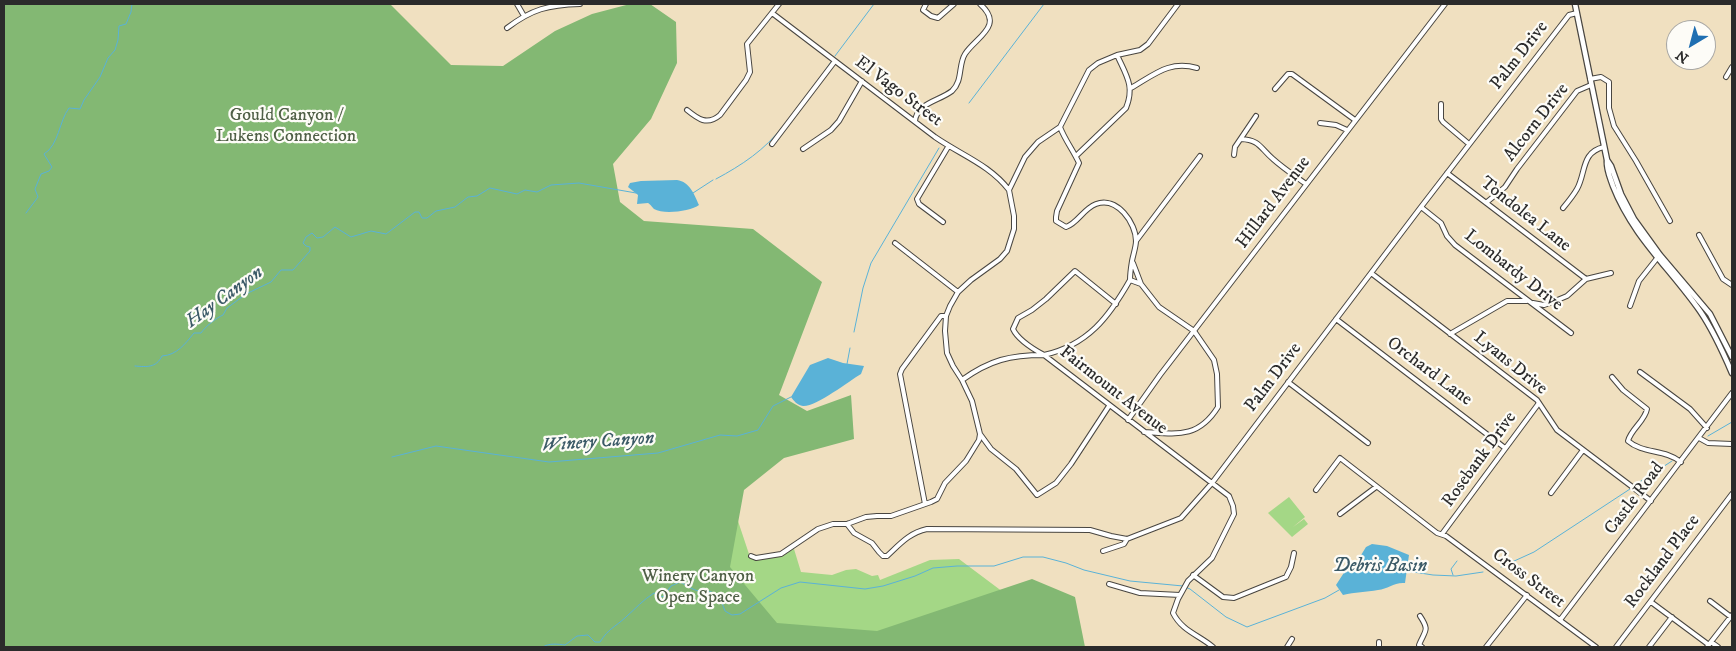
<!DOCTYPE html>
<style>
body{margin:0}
#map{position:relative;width:1736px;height:651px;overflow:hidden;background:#f0e0c0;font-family:"IM FELL DW Pica",serif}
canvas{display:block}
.frame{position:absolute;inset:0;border:5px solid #2b2b2b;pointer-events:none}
.north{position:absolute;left:1666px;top:20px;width:50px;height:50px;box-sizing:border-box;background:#fdfcf7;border:1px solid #a9a8a5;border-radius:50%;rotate:217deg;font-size:14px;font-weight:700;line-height:20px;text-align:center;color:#2b2b2b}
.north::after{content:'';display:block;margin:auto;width:18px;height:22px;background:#1f6fb2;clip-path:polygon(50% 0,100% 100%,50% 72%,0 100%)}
</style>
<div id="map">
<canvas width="1736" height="651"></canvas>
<div class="frame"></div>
<div class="north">N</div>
</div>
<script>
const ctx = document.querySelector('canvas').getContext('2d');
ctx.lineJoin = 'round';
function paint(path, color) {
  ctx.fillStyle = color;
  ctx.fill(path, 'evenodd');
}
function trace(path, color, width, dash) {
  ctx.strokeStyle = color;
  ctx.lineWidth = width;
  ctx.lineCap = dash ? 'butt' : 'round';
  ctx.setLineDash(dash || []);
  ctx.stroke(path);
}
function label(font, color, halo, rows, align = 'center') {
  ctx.font = font + ' "IM FELL DW Pica",serif';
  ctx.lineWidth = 4.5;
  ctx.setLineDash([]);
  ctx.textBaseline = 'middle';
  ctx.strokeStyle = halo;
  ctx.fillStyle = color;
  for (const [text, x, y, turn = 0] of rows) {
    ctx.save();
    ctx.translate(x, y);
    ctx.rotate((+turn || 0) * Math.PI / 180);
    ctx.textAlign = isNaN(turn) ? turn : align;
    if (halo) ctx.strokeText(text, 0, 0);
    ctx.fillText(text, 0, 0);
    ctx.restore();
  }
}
const green = new Path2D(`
 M1289,497L1305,517L1293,527L1304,519L1308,524L1292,537L1268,513Z
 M731,500L750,557L752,558L785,553L794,549L801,572L832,575L846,570L856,569L872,576L878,575L880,580L930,560L959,559L1055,631L1014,647H443Z`);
const forest = new Path2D(`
 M4,4H390L451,65L503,66L555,31L592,14L630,4H650L676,22L677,63L651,119L613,164L620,202L644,221L753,229L822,282L779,395L807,411L851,395L854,439L784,458L744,490L730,567L777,623L877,631L1032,579L1075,597L1085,647H4Z`);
const water = new Path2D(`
 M677,180C690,182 694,194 699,205C691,211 664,215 654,209C653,208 650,204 648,203L637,204L638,195L628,187L630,183L641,181Z
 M828,358L843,363L864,366L861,374C849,381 816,407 803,406C797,405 794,401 791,397L810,365Z
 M1372,544L1387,546L1409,555L1405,583C1394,582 1388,589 1378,590C1366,592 1355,592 1343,595L1336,585L1347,568L1355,565L1366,547Z`);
const stream = new Path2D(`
 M835,56L874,4
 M822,75L831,62
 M969,103L1044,4
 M716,179C742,165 765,150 783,126
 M693,193L713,180
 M26,213L38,197L35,189L41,174L49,171L52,167L44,154C59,145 59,121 69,108L80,109L84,100L100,77L108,58L115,50L118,40L119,26L126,24L131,12L132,4
 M854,332L863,288L871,263L939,148
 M847,364L850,348
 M135,366C147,367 156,368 162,356C177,355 185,344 194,333H201C205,327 216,318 223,315L227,308L246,294L271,282L281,270H293L310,251V247L306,246L303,243L306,237L312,233L317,238L323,237L335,227L351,237L371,231L386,234L415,212H419L422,218H427L436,211L455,207L468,197L477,196L490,188L517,194L525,190L537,192L551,185L579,183L636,193
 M1708,436L1732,422
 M392,457L436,446L549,462L658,453L720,435L737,436L758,430L773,406L791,397
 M1635,485L1672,461
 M1501,567L1534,552L1630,489
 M1407,571L1433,575L1456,576L1483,572
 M1453,575L1451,569L1457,561
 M543,647C548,643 558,644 565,645L577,636L588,635L595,642H600C609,628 614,628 626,617C636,608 643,600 654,593L661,597L664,596L671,586L680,582C686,585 693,590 699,591C717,591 719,594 725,611L732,615L740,614L781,588L800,582L865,589L883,586L915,576L933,568L957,566H994L1023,557H1043L1066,563L1084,570L1130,581L1183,586L1190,589L1226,617L1247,627L1325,598L1339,590`);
const minor = new Path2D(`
 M517,4L524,16
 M926,4L923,10L931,16L938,18L954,4
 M772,13L935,137C961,155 990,165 1009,190
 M507,28C532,9 548,5 580,4
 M1726,77L1732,67
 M1590,79L1601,77L1609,82V108L1614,126L1636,161L1670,221
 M1131,88C1154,75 1169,60 1197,68
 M1275,89L1288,74H1292L1355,120
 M1441,104V119L1443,122L1469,144
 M687,110C698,119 707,126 720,115L746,80L750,72L747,44L779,4
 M915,121C917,103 939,101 952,91C963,81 958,65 965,54C976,37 1005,26 980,4
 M1320,123L1336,125L1347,130
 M1060,127C1065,140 1073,150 1079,163L1057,211L1056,217V221L1066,227C1078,223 1083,209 1096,204C1117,196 1136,223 1136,241C1136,247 1133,255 1132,261C1131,267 1130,274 1130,280L1141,284L1159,307L1194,331L1214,360L1217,374L1218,407C1198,439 1176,434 1144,432
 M1241,139C1260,140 1260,148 1273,159C1283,168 1295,176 1306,184
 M772,144L835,61
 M803,149L831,130L839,121L862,81
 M1234,155L1235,147L1256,116
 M1076,156L1126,108C1135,86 1126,75 1117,55
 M1447,173L1586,279
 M1487,202L1505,187L1517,169L1577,91L1591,85
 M1421,207L1441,223L1447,236L1455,245L1571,333
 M1563,208C1568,202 1573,196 1577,189C1586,173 1581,152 1604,147
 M943,222L919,204L917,199L948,147
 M1699,235L1723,279L1732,285
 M1136,241L1200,156
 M895,243L958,292
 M1133,263L1141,284
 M1371,273L1537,400L1557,430L1651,501
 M1533,303L1544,305L1555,301L1567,296L1586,279L1611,273
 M1116,304L1075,271L1046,299L1032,310L1018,318L1013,329C1018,340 1033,349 1044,355C1088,345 1109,317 1130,280
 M1630,306L1639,281L1658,257
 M1336,319L1505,448
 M1450,334L1507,301H1527
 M1640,372L1690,409L1707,428
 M1612,377L1623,390L1647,409C1645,421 1631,429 1628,441C1643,454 1665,449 1681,462
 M962,380C990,360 1010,355 1044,355L1229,496L1233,506L1234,514L1212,558L1188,581L1178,599L1173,613C1182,631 1199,635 1213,647
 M1288,382L1368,443
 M1128,420L1160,375L1445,4
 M980,434L991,449L1016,469L1037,495L1056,483L1071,464L1109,406
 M1699,438L1708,443L1732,444
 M1316,490L1340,458L1437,533L1446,536L1596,647
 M1551,493L1583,450
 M925,504L900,374L902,369L941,316H946
 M1340,514L1376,487
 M847,524L854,533L872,543L879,552L883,556H887C900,544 909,533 927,529L1090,530L1111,536L1127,539L1181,518L1212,483L1421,207L1569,15L1577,13
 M1442,534L1539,403
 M1103,551L1124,544L1127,539
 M751,556L756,558L781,554L818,529L833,524H847L866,517L877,516H891L931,502L937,499L945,483L966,461L979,440L980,434L972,401L962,380L953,366L947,353L945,331L946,316L950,306L958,292L971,280L1000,259L1007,251L1014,229V216L1009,190L1025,157L1038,142L1060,127L1089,70L1098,63L1117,55L1140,50L1148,44L1178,4
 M1193,575L1223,597L1234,598L1286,577L1291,567L1294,553
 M1109,584L1140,593L1180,595
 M1710,601L1731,617
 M1651,602L1709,645
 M1420,616C1430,631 1425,630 1419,645L1422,647
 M1560,620L1732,393
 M1711,642L1718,647
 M1287,647L1292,639
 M1379,647V642
 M1486,647L1527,595
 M1616,647L1732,494
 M1649,647L1672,617
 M1707,647L1732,615`);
const major = new Path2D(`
 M1575,4L1607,160C1606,169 1610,177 1613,186C1633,237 1670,268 1700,311C1713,330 1723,352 1732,373
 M1607,160L1611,166L1621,194L1634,219L1660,255L1710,314L1732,357`);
const streetNames = [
 ["Palm Drive",1520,56,-52],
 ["El Vago Street",898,92,37],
 ["Alcorn Drive",1537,123,-52],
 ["Hillard Avenue",1274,203,-53],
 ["Tondolea Lane",1525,215,38],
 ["Lombardy Drive",1513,271,38],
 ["Lyans Drive",1510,364,39],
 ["Orchard Lane",1429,372,37],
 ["Palm Drive",1274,378,-53],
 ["Fairmount Avenue",1113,391,38],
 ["Rosebank Drive",1480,460,-54],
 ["Castle Road",1635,499,-53],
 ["Rockland Place",1663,562,-53],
 ["Cross Street",1528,579,37]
];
const parkNames = [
 ["Gould Canyon /",286,116],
 ["Lukens Connection",286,137],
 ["Winery Canyon",698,577],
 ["Open Space",698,598]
];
const waterNames = [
 ["Hay Canyon",225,298,-36],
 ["Winery Canyon",598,443,-4],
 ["Debris Basin",1380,567]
];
paint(green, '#a4d786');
paint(forest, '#83b873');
paint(water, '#5ab2d7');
trace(stream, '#5ab2d7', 1);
trace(minor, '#494641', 6);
trace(major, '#494641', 7);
trace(minor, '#fff', 4);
trace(major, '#fff', 4.5);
label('18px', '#2b2b2b', '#fdfcf7', streetNames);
label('18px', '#4f5f46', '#fdfcf7', parkNames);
label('italic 19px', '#3b5a67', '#fdfcf7', waterNames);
</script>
